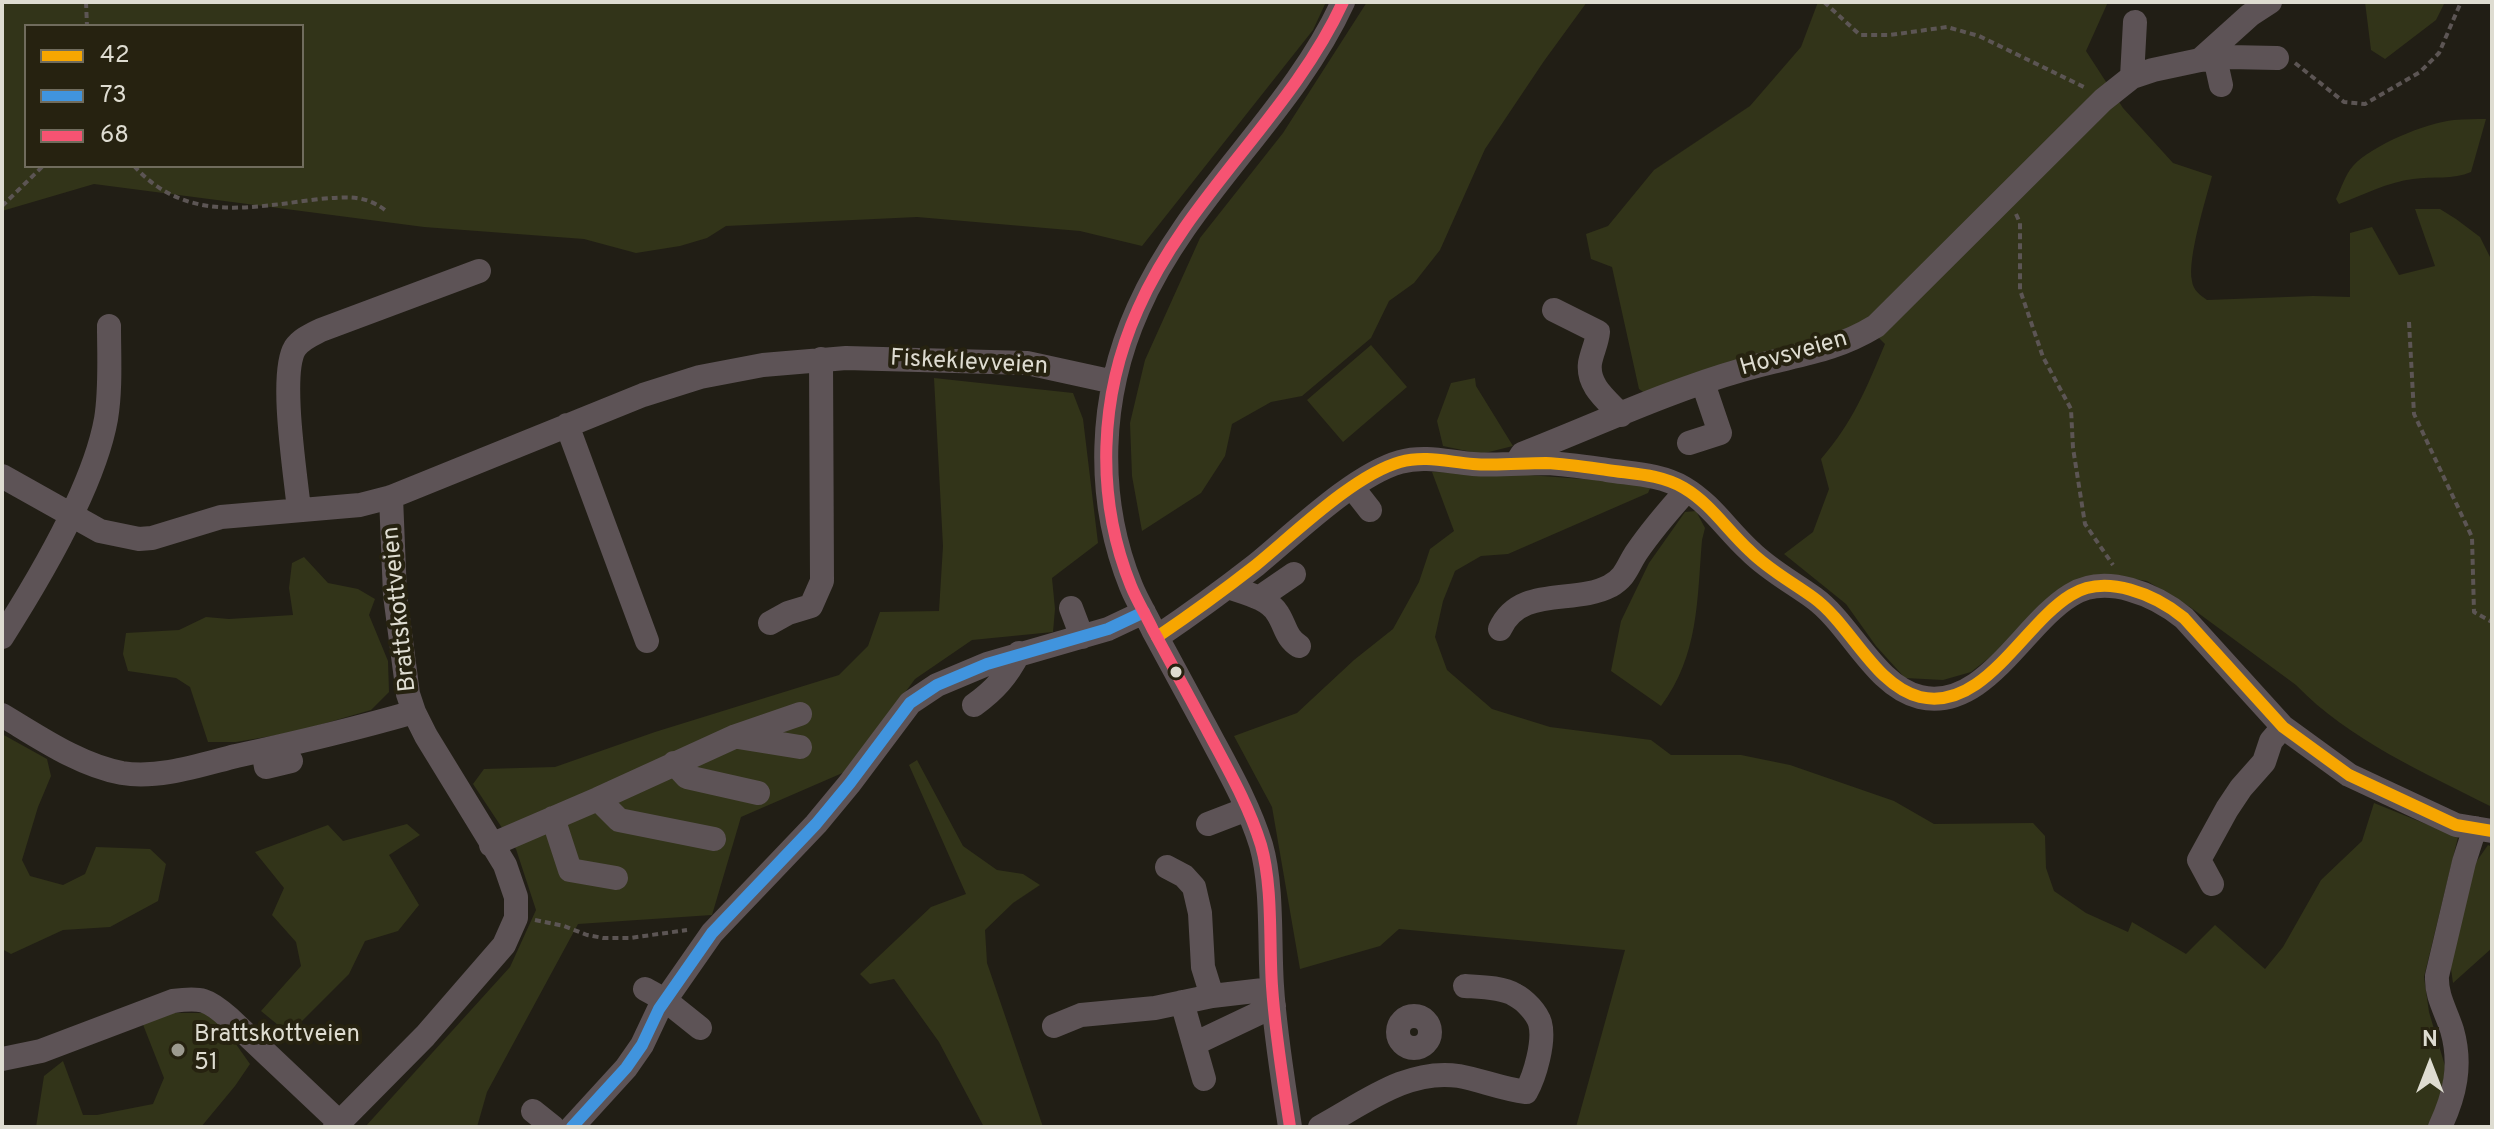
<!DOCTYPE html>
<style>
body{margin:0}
#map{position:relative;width:2494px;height:1129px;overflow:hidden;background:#211e15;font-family:Overpass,sans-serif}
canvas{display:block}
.frame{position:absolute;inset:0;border:4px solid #dedcd1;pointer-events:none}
.legend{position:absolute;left:24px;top:24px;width:280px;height:144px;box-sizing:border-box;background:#262210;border:2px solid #706c5d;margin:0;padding:10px 14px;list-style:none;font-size:24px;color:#dedcd1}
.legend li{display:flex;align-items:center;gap:16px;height:40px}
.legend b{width:40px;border:2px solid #706c5d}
.north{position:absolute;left:2390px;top:1025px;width:80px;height:80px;-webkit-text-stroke:6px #262210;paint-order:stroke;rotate:0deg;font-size:22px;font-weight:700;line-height:32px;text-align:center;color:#dedcd1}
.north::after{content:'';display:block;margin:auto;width:28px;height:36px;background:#dedcd1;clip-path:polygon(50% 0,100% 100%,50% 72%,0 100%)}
</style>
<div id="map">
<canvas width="2494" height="1129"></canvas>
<div class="frame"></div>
<ul class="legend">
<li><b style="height:10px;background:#f7a600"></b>42</li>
<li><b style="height:10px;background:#4094de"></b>73</li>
<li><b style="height:10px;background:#f65372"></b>68</li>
</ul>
<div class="north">N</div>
</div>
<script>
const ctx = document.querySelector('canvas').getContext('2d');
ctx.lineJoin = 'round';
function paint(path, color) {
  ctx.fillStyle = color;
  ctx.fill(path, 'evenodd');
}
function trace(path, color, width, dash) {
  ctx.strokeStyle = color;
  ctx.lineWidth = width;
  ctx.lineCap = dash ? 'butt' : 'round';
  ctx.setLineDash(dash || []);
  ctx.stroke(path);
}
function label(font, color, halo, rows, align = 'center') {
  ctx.font = font + ' Overpass,sans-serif';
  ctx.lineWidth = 8;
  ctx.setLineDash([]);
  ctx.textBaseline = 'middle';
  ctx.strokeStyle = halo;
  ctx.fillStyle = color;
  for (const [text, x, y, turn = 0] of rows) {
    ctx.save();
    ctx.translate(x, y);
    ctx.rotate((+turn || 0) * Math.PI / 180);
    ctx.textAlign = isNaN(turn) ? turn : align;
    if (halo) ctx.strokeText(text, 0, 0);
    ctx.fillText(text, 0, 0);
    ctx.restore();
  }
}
const green = new Path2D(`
 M2,2H1326L1313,30L1142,246L1080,231L917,217L726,226L707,238L680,246L636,253L584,239L424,227L94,184L2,211ZM26,26H302V166H26Z
 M1367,2H1587L1544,61L1485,149L1440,250L1414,283L1389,301L1371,338L1302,396L1271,402L1232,424L1225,456L1201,493L1142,531L1132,476L1130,423L1145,360L1200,238L1283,133Z
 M1818,2H2108L2086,51L2123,108L2173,163L2212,176C2206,199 2187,259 2192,281C2193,290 2200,295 2207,300L2313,296L2350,297V233L2372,227L2399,275L2435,266L2415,209H2440L2456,219L2480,237L2492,261V807C2425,773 2349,740 2296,685L2190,607L2147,581L2107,575L2071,582L2045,603L1998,651L1971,672L1943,680L1905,678L1876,646L1846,604L1784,554L1813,532L1829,489L1821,459C1853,422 1866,389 1885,344L1862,321L1835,336L1646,394L1639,389L1612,267L1591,259L1586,234L1608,226L1654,170L1750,106L1801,47Z
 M2365,2H2445L2436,20L2385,59L2371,50Z
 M2486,119L2471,172C2453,180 2433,176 2413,179C2388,182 2363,195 2339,204L2336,199C2341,189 2345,175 2353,166C2372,145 2426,123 2454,120C2465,119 2475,119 2486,119Z
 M1371,345L1407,387L1343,442L1307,400Z
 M934,378L1073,393L1083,419L1098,543L1052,578L1055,609L1053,632L972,640L915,679L847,771L741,817L712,915L578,924L487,1092L477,1127H365L510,967L536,910L516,849L473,784L484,769L555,767L655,732L839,675L868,646L880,612L939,611L943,546Z
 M1475,378L1476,386L1513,446L1481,454L1443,446L1437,421L1451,383Z
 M1432,472L1501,473L1652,484L1648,493L1508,554L1481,556L1455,571L1443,601L1435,637L1447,670L1492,709L1550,727L1651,740L1671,755H1741L1790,765L1894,801L1934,824L2033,823L2045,836L2046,868L2054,891L2086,913L2128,932L2132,922L2186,954L2215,925L2265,969L2283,947L2321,880L2362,841L2374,803L2458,837L2424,977L2429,1012L2445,1066L2441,1109L2431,1127H1576L1625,950L1399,929L1380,946L1300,969L1272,807L1234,736L1297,713L1354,660L1393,629L1419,582L1430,549L1454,531Z
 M1696,511L1705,528L1702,540C1697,600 1699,655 1661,706L1611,671L1621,621L1649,563L1685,512Z
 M304,557L328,583L358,589L375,599L369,615L388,661L389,692L371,710L295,732L236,742H208L190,687L176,678L128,671L123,654L126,633L179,630L206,617L229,619L293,615L289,588L292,563Z
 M2,734L47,759L51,776L38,807L22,860L30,876L63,885L85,874L96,847L150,849L166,864L158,901L110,927L63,930L11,954L2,949Z
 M917,760L963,846L997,870L1023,874L1040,885L1013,903L985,930L987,963L1043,1127H984L939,1042L894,979L870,984L860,974L931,907L966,894L909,765Z
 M407,824L420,835L389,855L419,905L398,931L365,941L349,974L289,1034L261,1011L301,966L296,942L272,915L284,888L255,852L328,825L343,841Z
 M2488,845L2492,847V948L2453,983L2450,962L2474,865Z
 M169,1013H210L233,1040L250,1064L235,1086L201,1127H36L44,1076L63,1061L83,1115H97L153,1104L164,1078L142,1022Z`);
const path = new Path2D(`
 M86,2L87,26
 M1824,2L1860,35H1890L1947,27L1979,36L2086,88
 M2295,63L2344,102L2365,104L2420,72L2439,53L2461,2
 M134,166C187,224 251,207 320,199C345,197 364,194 385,210
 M2,206L43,166
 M2016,214L2020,223V290L2043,357L2071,409L2073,448L2085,524L2113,565
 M2409,322L2414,414L2472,537L2474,612L2492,622
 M535,920L564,926L587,935L603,938H630L687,930`);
const minor = new Path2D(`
 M2215,58L2221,85
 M2200,60L2250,15L2270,2
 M2132,77L2135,22
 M1554,310L1598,332C1597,343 1592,352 1590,363C1587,386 1607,400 1621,415
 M567,425L647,641
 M1689,443L1720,433L1703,383
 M1517,462L1522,454C1594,426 1668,391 1742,370C1791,355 1830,354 1876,326L2103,100L2132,77L2153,70L2200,60L2229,57L2277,58
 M2,476L100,531L139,539L152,538L221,517L360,505L391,497L643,395L700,377L763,365L846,358L1027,363L1114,382
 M1352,487L1370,510
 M299,510C296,477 279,374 295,348C301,339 311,335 321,330L479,271
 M1228,587C1245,593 1269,598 1278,614C1286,627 1286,638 1299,646
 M1259,598L1294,574
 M1071,608L1082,637
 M770,623L788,613L811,606L822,581L821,359
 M1500,629C1520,585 1574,605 1610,586C1626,577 1627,567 1636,553C1651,531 1669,510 1687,490
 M2,637C39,579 94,486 106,419C111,389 109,357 109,326
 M1157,637C1191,614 1224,590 1256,565C1294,534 1354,475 1400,462C1425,455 1448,462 1473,464C1497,466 1522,463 1546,463C1567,464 1586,467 1607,470C1633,474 1660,474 1684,488C1711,504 1727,530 1750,551C1769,570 1792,582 1814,598C1851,625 1875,686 1920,697C1984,712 2023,624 2071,595C2106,573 2156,595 2184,618L2283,727L2349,775L2456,825L2492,831
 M974,705C995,690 1007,676 1019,653
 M2,715C39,737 79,765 122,773C159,779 200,765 236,756C296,743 355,729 414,712
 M738,737L800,747
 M263,750L266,767L291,761
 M674,763L687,777L758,793
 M598,799L619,820L714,839
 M553,818L570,870L616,878
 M1208,824L1247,809
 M491,845L598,799L736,736L800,714
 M1167,867L1184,876L1194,887L1200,913L1203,967L1212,996
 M2212,884L2199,860L2227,809L2241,788L2264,762L2271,741L2283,727
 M645,989L665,1000L700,1028
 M1182,1002L1204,1079
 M1398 1032a16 16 0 1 1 32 0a16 16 0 1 1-32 0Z
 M1054,1026L1081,1015L1155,1008L1212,996L1272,989
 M1194,1044L1274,1006
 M2,1059L41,1051L173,1001C201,997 208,999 229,1018L339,1122
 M533,1111L553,1127
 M335,1127L425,1036L504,945L516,918V897L505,865L426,736L414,712L408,694L395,595L391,497
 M572,1127L626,1068L642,1045L659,1009L712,933L816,824L850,783L910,703L937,685L987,664L1108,629L1144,612
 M1290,1127C1283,1080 1275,1033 1272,986C1269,942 1273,887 1261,845C1248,803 1226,766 1206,728C1188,695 1170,662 1153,630C1146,615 1137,601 1131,586C1095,497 1099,396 1138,309C1188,195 1291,115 1343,2
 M1320,1127C1363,1104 1407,1068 1459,1076C1481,1080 1502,1089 1526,1092C1535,1076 1545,1041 1540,1023C1537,1013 1525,1000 1515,995C1502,987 1480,987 1465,986
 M2440,1127C2455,1095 2462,1065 2452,1030C2446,1011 2436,996 2437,976L2464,862L2475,828`);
const bus1 = new Path2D(`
 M1157,637C1191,614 1224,590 1256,565C1294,534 1354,475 1400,462C1425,455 1448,462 1473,464C1497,466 1522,463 1546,463C1567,464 1586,467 1607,470C1633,474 1660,474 1684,488C1711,504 1727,530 1750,551C1769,570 1792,582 1814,598C1851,625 1875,686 1920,697C1984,712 2023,624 2071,595C2106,573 2156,595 2184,618L2283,727L2349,775L2456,825L2492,831`);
const bus2 = new Path2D(`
 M572,1127L626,1068L642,1045L659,1009L712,933L816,824L850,783L910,703L937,685L987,664L1108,629L1144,612`);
const bus3 = new Path2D(`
 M1290,1127C1283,1080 1275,1033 1272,986C1269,942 1273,887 1261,845C1248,803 1226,766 1206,728C1188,695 1170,662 1153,630C1146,615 1137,601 1131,586C1095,497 1099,396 1138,309C1188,195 1291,115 1343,2`);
const markers = [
 [1176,672,7,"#dedcd1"],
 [178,1050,8,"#9c9a8f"]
];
const streetNames = [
 ["Hovsveien",1794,355,-16],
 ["Fiskeklevveien",969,364,3],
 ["Brattskottveien",401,609,-96]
];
const poiNames = [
 ["Brattskottveien",194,1036],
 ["51",194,1064]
];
paint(green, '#323419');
trace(path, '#5c5554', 4, [6, 4]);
trace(minor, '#5d5356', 24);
trace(bus1, '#f7a600', 12);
trace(bus2, '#4094de', 12);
trace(bus3, '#f65372', 12);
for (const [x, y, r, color] of markers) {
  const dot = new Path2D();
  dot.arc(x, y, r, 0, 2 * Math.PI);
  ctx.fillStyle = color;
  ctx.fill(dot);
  trace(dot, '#262210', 3);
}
label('24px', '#dedcd1', '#262210', streetNames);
label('24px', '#dedcd1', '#262210', poiNames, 'left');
</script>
